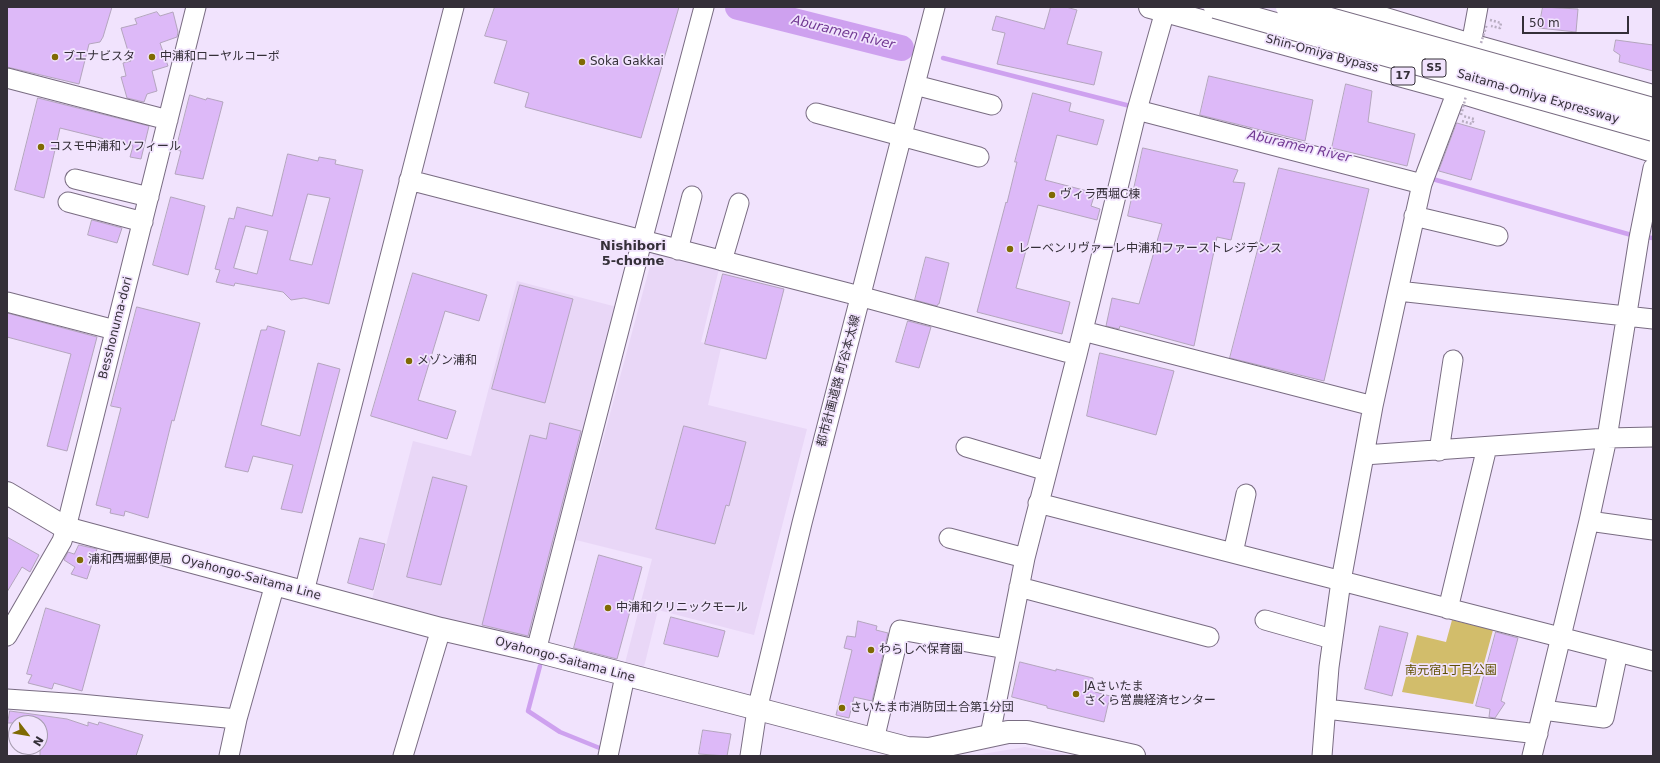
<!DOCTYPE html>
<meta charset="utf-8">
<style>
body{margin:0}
#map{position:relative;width:1660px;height:763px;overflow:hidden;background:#f1e3fd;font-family:"DejaVu Sans",sans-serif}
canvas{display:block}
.frame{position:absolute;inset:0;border:8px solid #342f38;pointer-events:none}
.north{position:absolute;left:8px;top:715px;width:40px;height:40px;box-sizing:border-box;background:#f1e3fd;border:1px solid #a59bae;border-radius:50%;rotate:121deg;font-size:11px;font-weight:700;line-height:16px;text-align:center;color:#342f38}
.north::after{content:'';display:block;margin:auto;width:14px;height:18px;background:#7f6a03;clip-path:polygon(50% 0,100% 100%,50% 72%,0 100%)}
.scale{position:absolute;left:1522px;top:16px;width:107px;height:18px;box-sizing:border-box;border:2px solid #342f38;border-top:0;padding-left:5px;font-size:12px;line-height:14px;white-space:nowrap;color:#342f38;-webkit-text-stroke:3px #f1e3fd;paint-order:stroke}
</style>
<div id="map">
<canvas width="1660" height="763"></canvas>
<div class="frame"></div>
<div class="north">N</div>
<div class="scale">50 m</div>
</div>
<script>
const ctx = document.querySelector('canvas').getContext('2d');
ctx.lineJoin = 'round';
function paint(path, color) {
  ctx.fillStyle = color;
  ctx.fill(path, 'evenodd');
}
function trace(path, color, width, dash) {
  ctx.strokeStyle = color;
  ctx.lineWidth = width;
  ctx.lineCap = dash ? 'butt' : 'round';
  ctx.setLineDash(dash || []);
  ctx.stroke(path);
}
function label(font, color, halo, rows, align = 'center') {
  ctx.font = font + ' "DejaVu Sans","Noto Sans JP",sans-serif';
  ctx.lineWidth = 3.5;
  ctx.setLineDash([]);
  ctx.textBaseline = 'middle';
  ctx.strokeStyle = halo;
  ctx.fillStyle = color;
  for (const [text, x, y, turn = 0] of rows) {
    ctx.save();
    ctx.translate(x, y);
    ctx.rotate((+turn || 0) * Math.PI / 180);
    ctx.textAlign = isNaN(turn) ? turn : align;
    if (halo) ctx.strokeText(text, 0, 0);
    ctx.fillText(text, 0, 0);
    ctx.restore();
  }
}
const built = new Path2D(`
 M654,251L719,269L701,342L721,348L708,405L807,429L754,635L658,610L643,671L624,667L652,559L576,540Z
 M517,281L617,307L530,643L371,603L413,441L471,456Z
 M1025,747L1055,752L1071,756H970Z`);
const green = new Path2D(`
 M1452,620L1493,630L1473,704L1402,692L1417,635L1446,642Z`);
const stream = new Path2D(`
 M943,58L1134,107
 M1429,178L1635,236
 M1643,237L1653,238
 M540,666L528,711L560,732L602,749L601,752`);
const river = new Path2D(`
 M738,7L901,48`);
const building = new Path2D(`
 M7,7H112L103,37L100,42L89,44L79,84L7,67Z
 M495,7H679L641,138L525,107L529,93L494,83L507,41L485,36Z
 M1051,7H1066L1077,10L1067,44L1102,52L1094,85L997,64L1005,33L992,30L996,16L1044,29Z
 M1543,7L1578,9L1576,32L1539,28Z
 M157,12L160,16L173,12L178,32L177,37L160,43L168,66L152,71L157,91L147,94L144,102L127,98L121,77L126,76L123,63L131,61L121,28L137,24L135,19Z
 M1616,40L1653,45V71L1619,62L1620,55L1614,51Z
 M1209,76L1313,100L1305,141L1200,115Z
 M1346,84L1372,91L1368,122L1415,134L1407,166L1332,148Z
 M1033,93L1071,103L1069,111L1104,120L1097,145L1057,135L1045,180L1095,193L1091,206L1100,209L1097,220L1038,205L1016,288L1070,302L1062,334L977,312L1006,202L1007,203L1017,162H1015Z
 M190,95L206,100L207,98L223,102L203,179L175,174L181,151L176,150Z
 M38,98L149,126L141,159L130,157L133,146L60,128L44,198L15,190Z
 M1457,123L1485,131L1471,180L1439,171Z
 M1143,148L1238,170L1233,182L1245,183L1231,240L1217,237L1194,346L1120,326L1119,329L1106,326L1112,298L1139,304L1162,224L1128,216Z
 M288,154L318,161L319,157L336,160L335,164L363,170L329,304L304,298L291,300L283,292L235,283L234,286L216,282L220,270L215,269L229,218L234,219L237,207L272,216ZM308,194L330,198L312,265L290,260ZM246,226L268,231L257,274L234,268Z
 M1279,168L1369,189L1324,381L1230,358Z
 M171,197L205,206L188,275L153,265Z
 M92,220L122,228L117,243L88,235Z
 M926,257L949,263L939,304H938L937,306L915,300Z
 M413,273L487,295L479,321L445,311L418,400L456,411L447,439L371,416Z
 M723,274L784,289L766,359L705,344Z
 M520,285L573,299L545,403L492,389Z
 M137,307L200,323L174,421L172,420L148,518L125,511L124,516L110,513L111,509L96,505L121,408L111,406Z
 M7,313L97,337L67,451L47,446L71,354L7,337Z
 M908,321L931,327L919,368L896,362Z
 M268,326L285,331L261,425L300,436L318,363L340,369L302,513L281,509L293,465L253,456L248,472L225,467L261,330H266Z
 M1100,353L1174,371L1156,435L1087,416Z
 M550,423L581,431L528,636L482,625L530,435L546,439Z
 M684,426L746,442L729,506L726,505L715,544L656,529Z
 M433,477L467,486L441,585L407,577Z
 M7,537L39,555L30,572L22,567L7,592Z
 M360,538L385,544L373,590L348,583Z
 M79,545L97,549L87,579L71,574L75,567L64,560L68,552L74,554Z
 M599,555L642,567L617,659L574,648Z
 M46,608L100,625L82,691L54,683L52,689L28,683L32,675L27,674Z
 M671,617L725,631L718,657L664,644Z
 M858,621L877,626L876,630L888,633L872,701L854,697L849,718L836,715L852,650L844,648L847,636L855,637Z
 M1380,626L1408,633L1392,696L1365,689Z
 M1496,632L1518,638L1501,701L1505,703L1495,718L1489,717L1490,709L1476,706Z
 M1020,662L1056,671V669L1093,678L1095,692L1110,696L1104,722L1047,708V706L1012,697Z
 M10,711L67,719L88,726V722L98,725L99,722L143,735L136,756H40V723H8Z
 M703,730L731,734L727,756L699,754Z`);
const path = new Path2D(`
 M1490,20L1501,23L1500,28L1491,26
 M1462,121L1472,124L1474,119L1463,116`);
const minor = new Path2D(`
 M1471,45L1478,7
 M7,78L168,120
 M915,85L992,105
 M1137,110L1422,184
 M816,113L979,157
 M75,179L149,197
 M409,180L848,293L1077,355
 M68,202L143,222
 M1414,216L1498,236
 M678,250L692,196
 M722,261L739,203
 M1398,291L1653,319
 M7,302L115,330
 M1083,331L1373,406
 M966,447L1047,471
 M1439,451L1453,360
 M1364,455L1607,438L1653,437
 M1038,503L1653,661
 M1589,521L1653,530
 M949,538L1025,558
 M1233,553L1246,494
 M1019,587L1209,637
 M304,592L454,7
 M1448,609L1487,447
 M1265,620L1332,639
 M7,636L62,541L66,528L196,7
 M536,651L642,241L704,7
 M7,699L80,704L237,719
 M1326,709L1538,734
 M1543,710L1604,718L1618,652
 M990,735L1025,558L1077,355L1137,110L1165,11
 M874,740L900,630L1006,649
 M229,756L237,719L275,584
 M403,756L441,629
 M608,756L625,676
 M750,756L757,710L802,523L935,7
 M1322,756L1329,667L1341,581L1373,406L1398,291L1422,184L1457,91
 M1532,756L1589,521L1607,438L1639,238L1653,168`);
const major = new Path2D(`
 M7,493L66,528L441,629L536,651L907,748L929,749L1008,732H1027L1134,756`);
const highway = new Path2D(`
 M1150,7L1457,91L1653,151
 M1346,7L1471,45L1653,96`);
const pathBridge = new Path2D(`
 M1481,43L1487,24
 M1461,115L1466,96`);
const highwayBridge = new Path2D(`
 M1215,7L1653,130
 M1287,7L1653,109`);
const markers = [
 [55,57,4,"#7f6a03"],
 [152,57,4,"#7f6a03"],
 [582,62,4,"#7f6a03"],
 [41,147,4,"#7f6a03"],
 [1052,195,4,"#7f6a03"],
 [1010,249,4,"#7f6a03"],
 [409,361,4,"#7f6a03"],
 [80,560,4,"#7f6a03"],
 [608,608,4,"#7f6a03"],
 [871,650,4,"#7f6a03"],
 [1076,694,4,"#7f6a03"],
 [842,708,4,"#7f6a03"]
];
const shields = [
 [1434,68,24],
 [1403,76,24]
];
const shieldNames = [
 ["S5",1434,68],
 ["17",1403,76]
];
const streetNames = [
 ["Shin-Omiya Bypass",1322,54,15],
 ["Saitama-Omiya Expressway",1538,97,16],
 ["Besshonuma-dori",116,328,-76],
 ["都市計画道路 町谷本太線",839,381,-75],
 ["Oyahongo-Saitama Line",251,578,15],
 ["Oyahongo-Saitama Line",565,660,15]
];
const poiNames = [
 ["ブエナビスタ",63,57],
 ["中浦和ローヤルコーポ",160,57],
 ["Soka Gakkai",590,62],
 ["コスモ中浦和ソフィール",49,147],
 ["ヴィラ西堀C棟",1060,195],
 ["レーベンリヴァーレ中浦和ファーストレジデンス",1018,249],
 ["メゾン浦和",417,361],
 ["浦和西堀郵便局",88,560],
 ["中浦和クリニックモール",616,608],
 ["わらしべ保育園",879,650],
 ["JAさいたま",1084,687],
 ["さくら営農経済センター",1084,701],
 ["さいたま市消防団土合第1分団",850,708]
];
const parkNames = [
 ["南元宿1丁目公園",1451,671]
];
const waterNames = [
 ["Aburamen River",843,33,14],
 ["Aburamen River",1299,147,13]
];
const neighbourhoodNames = [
 ["Nishibori",633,247],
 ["5-chome",633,262]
];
paint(built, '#e9d7f7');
paint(green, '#d2bd6b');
trace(stream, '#cea1ef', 4.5);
trace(river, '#cea1ef', 26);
paint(building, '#ddb9f8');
trace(building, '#b3a5bd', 1);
trace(minor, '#796c82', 21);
trace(major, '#796c82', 24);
trace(highway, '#796c82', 24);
trace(path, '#b8adc1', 2.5, [2, 2]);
trace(minor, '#fff', 19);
trace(major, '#fff', 22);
trace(highway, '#fff', 22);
trace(highwayBridge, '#796c82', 24, []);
trace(pathBridge, '#b8adc1', 2.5, [2, 2]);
trace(highwayBridge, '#fff', 22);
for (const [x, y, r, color] of markers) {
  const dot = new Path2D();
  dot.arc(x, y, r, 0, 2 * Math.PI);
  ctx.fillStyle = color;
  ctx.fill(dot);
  trace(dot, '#f1e3fd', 1.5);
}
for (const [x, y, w] of shields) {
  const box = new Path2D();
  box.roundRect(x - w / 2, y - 9, w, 18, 3);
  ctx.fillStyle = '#f1e3fd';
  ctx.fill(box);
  trace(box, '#342f38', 1);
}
label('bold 11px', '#342f38', null, shieldNames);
label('12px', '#342f38', '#f1e3fd', streetNames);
label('12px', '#342f38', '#f1e3fd', poiNames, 'left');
label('12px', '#5f4f00', '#f1e3fd', parkNames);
label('italic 13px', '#713993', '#f1e3fd', waterNames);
label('bold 13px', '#342f38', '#f1e3fd', neighbourhoodNames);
</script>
